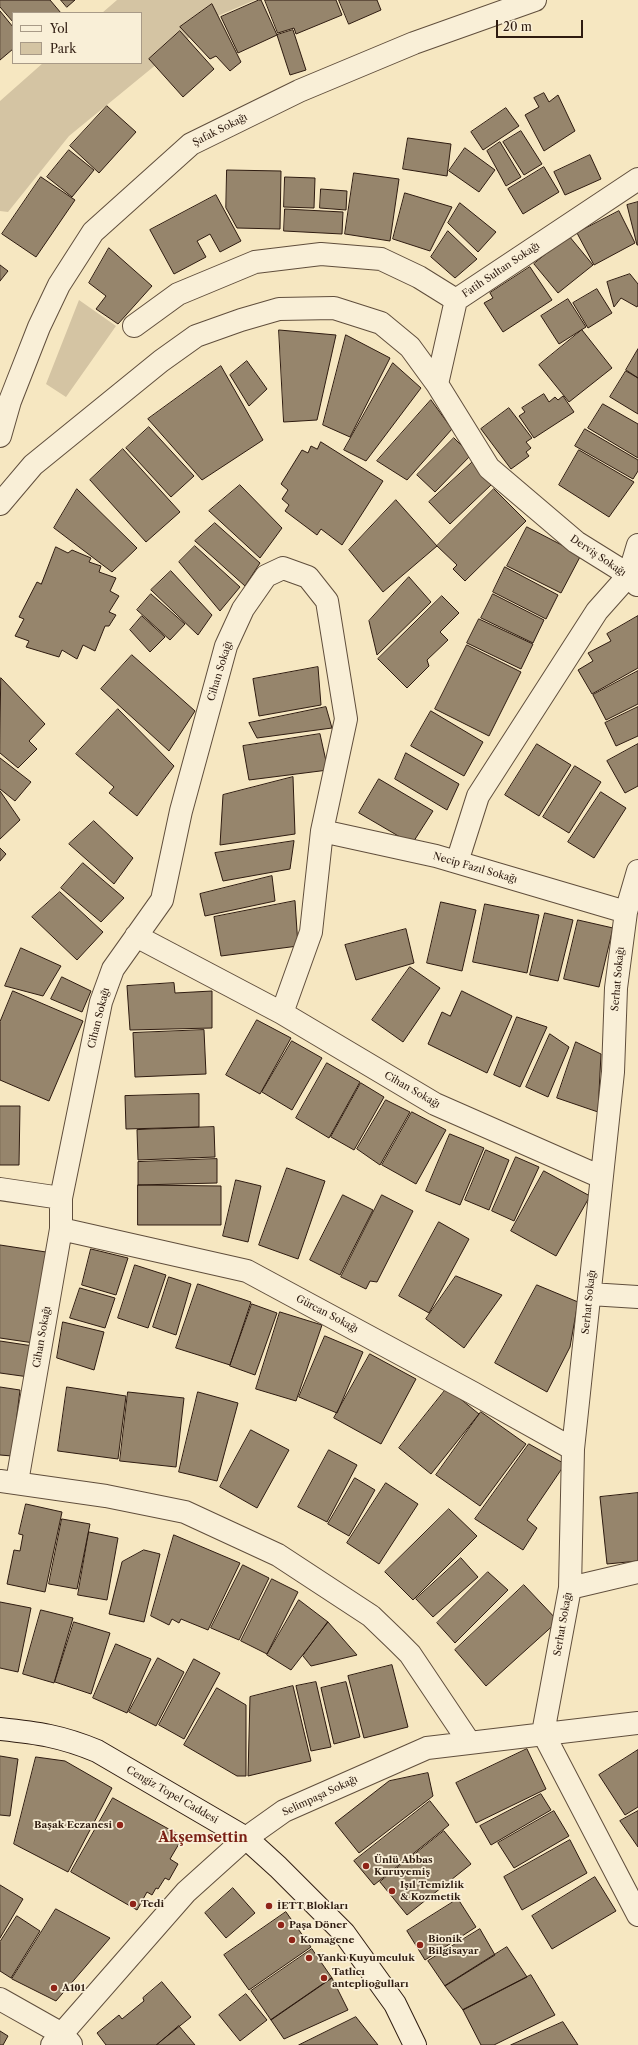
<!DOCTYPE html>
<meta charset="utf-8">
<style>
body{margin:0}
#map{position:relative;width:638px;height:2045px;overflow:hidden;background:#f6e7c1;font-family:"Libre Caslon Text",serif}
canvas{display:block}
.legend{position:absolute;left:12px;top:12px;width:130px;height:52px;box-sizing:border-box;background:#f9efd7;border:1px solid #a89a87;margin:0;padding:5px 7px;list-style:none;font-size:12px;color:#2e1b10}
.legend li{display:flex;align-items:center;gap:8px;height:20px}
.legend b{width:20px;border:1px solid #a89a87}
.scale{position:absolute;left:496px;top:20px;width:87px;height:18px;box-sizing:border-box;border:2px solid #2e1b10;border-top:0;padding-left:5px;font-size:12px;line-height:14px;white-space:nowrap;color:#2e1b10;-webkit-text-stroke:3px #f9efd7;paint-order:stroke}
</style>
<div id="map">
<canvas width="638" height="2045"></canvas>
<ul class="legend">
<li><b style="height:5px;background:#f9efd7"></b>Yol</li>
<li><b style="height:11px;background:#d4c4a3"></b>Park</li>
</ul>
<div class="scale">20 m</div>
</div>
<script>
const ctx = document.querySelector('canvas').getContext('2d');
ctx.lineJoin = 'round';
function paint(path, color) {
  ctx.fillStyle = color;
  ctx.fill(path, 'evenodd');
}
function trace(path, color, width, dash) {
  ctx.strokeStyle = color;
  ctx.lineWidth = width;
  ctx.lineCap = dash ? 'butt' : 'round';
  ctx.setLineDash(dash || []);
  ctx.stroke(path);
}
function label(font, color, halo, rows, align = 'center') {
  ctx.font = font + ' "Libre Caslon Text",serif';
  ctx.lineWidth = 3.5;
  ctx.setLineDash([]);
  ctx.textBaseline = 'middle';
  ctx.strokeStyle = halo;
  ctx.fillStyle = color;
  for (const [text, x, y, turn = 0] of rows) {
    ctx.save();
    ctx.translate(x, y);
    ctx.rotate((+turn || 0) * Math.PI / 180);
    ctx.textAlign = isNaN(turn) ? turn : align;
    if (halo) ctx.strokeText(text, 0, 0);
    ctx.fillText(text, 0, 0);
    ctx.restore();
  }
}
const green = new Path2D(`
 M117,0H255L213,18L69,136L8,212L0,211V101L43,63H141V13H102Z
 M79,300L116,326L66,397L46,384Z`);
const building = new Path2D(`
 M0,0H50L61,13H13V22L0,7Z
 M61,0H75L67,7Z
 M259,0H261L277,35L238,53L221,17Z
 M265,0H336L342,15L296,34L294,28L278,33Z
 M339,0H377L381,10L349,24Z
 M212,4L241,62L230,71L216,56L210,59L180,27Z
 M0,11L13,27V49L0,60Z
 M293,30L306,70L290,75L277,35Z
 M180,31L214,69L183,97L149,59Z
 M544,93L549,102L558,95L575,131L544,151L525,115L539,107L534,98Z
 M107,106L136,132L99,173L70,146Z
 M506,108L519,126L483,150L471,132Z
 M521,131L542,164L524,175L503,142Z
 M408,138L451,144L447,176L403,169Z
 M500,142L521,177L506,186L487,151Z
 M465,148L495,170L479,192L449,171Z
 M69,150L94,170L72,197L47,177Z
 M590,155L601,179L565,195L554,172Z
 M544,167L559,192L523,214L508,189Z
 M227,170L281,171L280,229L237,228L226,208Z
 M354,173L399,179L390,241L345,234Z
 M41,177L75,200L36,257L2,234Z
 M285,177L315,178L314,208L284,207Z
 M321,189L347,191L346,210L320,208Z
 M405,193L452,207L430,251L393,239Z
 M216,195L241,241L220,252L210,234L197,241L206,257L174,274L150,230Z
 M638,202V245H637L627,205Z
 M460,203L496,232L478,252L448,223Z
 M285,209L343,212L342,234L284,231Z
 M619,211L635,243L594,265L577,233Z
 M448,231L477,259L455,278L431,257Z
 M569,236L593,265L558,293L534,264Z
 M109,248L152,286L118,324L96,309L106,296L89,283Z
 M0,265L8,271L0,281Z
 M530,267L552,300L503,332L484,303L493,298L490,293Z
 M630,274L638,284V305L637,307L621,298L614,307L607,282Z
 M597,289L612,313L588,328L573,303Z
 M568,299L586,327L559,344L541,316Z
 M279,330L336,335L317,420L284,422Z
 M582,330L612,368L569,402L539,365Z
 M346,335L390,358L350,437L323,425Z
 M638,349V378L626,370Z
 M247,361L267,389L249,406L230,375Z
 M393,363L421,388L366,461L344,450Z
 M221,366L263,440L202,480L148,419Z
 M626,371L638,378V414L610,397Z
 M544,394L549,402L555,397L558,400L563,396L574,412L534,438L519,416L525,412L522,408Z
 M431,400L452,429L407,480L377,461Z
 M603,404L638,424V458L588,428Z
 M509,408L532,438L526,442L531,448L526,452L529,456L511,469L481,429Z
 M149,427L194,476L171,497L126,448Z
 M585,429L638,460V471L633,479L575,446Z
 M454,438L471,455L435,492L417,475Z
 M321,442L383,481L342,545L321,529L317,535L285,511L289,505L282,499L288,490L281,484L302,450L308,453L311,446L317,449Z
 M123,449L180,512L146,542L90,480Z
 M579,450L634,482L609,517L559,485Z
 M477,458L491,485L450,524L429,502Z
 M240,485L282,528L260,558L209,511Z
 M77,489L137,548L112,572L54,528Z
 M494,489L526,521L465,581L453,569L457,565L437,546Z
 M396,500L437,546L383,592L349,550Z
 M215,523L260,563L245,586L195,541Z
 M527,527L581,555L561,593L507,566Z
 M195,546L240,587L220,611L179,562Z
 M56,547L68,553L72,550L91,558L89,562L101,566L99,572L116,578L110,591L119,596L109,612L116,615L109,626H105L95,651L83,645L77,659L62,650L59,657L26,647L29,641L15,636L24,619L19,617L37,582L41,584Z
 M505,567L558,595L546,619L493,592Z
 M171,571L212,615L198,635L151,590Z
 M409,577L431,602L377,655L369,621Z
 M151,594L185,624L170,640L137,610Z
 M493,594L544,620L533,643L481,618Z
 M442,596L459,613L440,632L448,640L427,660L429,666L407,688L378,659Z
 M142,616L165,637L150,652L130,630Z
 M638,616V668L592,694L578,670L593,661L588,653L611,641L607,634Z
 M479,619L533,644L521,669L467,643Z
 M467,645L521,672L489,736L435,709Z
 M132,655L195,711L169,751L101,689Z
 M318,667L321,705L259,716L253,679Z
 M638,671V704L606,720L593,695Z
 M1,678L45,724L29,741L37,749L18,768L0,753Z
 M326,707L332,728L257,738L249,723Z
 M638,707V736L616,746L605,723Z
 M118,709L174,766L137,816L109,793L114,787L76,754Z
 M431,711L483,742L464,776L411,746Z
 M320,734L328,770L249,780L243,746Z
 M537,744L571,765L539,816L505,795Z
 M638,744V786L625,793L607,761Z
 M406,753L459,784L447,810L395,779Z
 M0,758L31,782L15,801L0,789Z
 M575,766L601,782L569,833L543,817Z
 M293,777L295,834L220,845L223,795Z
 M379,779L433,811L412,844L359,813Z
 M0,791L20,820L0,839Z
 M601,792L626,808L594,858L568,842Z
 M94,821L133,858L114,884L69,844Z
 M294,841L290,869L223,881L215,853Z
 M0,848L6,854L0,861Z
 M83,863L124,898L101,922L61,888Z
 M272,876L275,901L205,916L200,894Z
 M60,892L103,932L77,960L32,917Z
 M295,901L298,946L221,956L214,917Z
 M441,902L476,910L462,971L427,963Z
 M485,904L539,915L527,973L473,962Z
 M545,913L573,920L558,981L530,975Z
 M578,920L613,928L599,987L564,979Z
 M406,929L414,963L356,980L345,945Z
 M21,948L61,966L43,996L5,986Z
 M410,967L440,988L403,1042L372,1020Z
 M62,977L91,991L82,1012L51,999Z
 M174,983L175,993L212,991V1028L130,1030L127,986Z
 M13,991L83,1021L49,1101L0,1080V1022Z
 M462,991L512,1016L487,1073L428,1044L442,1012L450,1016Z
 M517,1017L547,1027L520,1087L494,1075Z
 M257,1020L291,1038L260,1094L226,1075Z
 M204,1030L206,1074L135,1077L133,1033Z
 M550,1034L569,1047L548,1097L526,1087Z
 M292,1041L322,1058L292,1110L262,1092Z
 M576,1042L601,1054L598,1112L557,1098Z
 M327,1063L360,1082L329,1138L296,1118Z
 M361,1083L384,1097L354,1150L331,1137Z
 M199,1094V1127L126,1129L125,1096Z
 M386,1100L410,1112L380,1165L357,1149Z
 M0,1106H20L19,1165H0Z
 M412,1112L446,1130L416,1184L382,1165Z
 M214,1127L215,1157L138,1160L137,1130Z
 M450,1134L484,1148L460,1205L426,1191Z
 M486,1150L509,1160L489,1210L465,1200Z
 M516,1157L539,1167L514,1221L492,1211Z
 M217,1159V1183L138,1185V1162Z
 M287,1168L325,1181L298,1259L259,1245Z
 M544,1171L590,1196L556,1256L511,1231Z
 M236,1180L261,1186L248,1242L223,1236Z
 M138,1185L221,1186V1225H138Z
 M343,1195L373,1210L340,1275L310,1260Z
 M382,1195L413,1211L377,1282L370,1281L366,1289L341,1277Z
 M439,1222L469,1239L429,1313L399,1296Z
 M0,1245L46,1252L34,1343L0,1338Z
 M91,1249L128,1258L116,1295L82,1285Z
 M135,1265L166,1275L148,1328L118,1318Z
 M456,1276L502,1295L464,1348L426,1319Z
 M169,1277L191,1284L176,1335L153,1327Z
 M198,1284L251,1302L230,1365L176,1348Z
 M537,1285L578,1302L570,1347L547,1392L495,1363Z
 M80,1288L115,1298L105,1328L70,1318Z
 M252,1304L277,1313L255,1375L230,1366Z
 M280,1312L322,1325L296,1401L256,1389Z
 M63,1322L104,1332L94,1370L57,1358Z
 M325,1336L363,1352L337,1413L299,1397Z
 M0,1341L33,1346L29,1377L0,1373Z
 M370,1354L416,1379L381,1444L334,1418Z
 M0,1387L20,1390L12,1456L0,1455Z
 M67,1387L126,1396L118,1459L58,1451Z
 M447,1388L479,1414L431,1474L399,1448Z
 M128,1392L184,1398L176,1467L120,1461Z
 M198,1392L238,1403L217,1481L179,1472Z
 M481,1412L526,1444L480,1506L436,1475Z
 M251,1430L289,1450L257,1508L220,1487Z
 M529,1444L565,1464L527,1520L537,1528L523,1550L475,1519Z
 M329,1450L357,1465L327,1522L298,1507Z
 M355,1478L375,1490L349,1536L328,1524Z
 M386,1483L418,1504L379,1564L347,1543Z
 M638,1493V1561L607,1564L600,1497Z
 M26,1504L62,1512L45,1592L7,1584L14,1550L20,1551L23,1535L19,1534Z
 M449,1509L477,1536L413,1600L385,1572Z
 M62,1519L90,1524L77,1589L49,1584Z
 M89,1532L118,1538L107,1600L78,1595Z
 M174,1535L240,1563L208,1630L181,1619L179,1623L172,1619L169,1625L151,1616Z
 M144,1550L160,1554L144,1622L109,1614L122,1562Z
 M461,1558L478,1577L433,1617L416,1599Z
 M243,1565L269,1578L239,1640L211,1628Z
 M488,1572L508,1590L455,1643L437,1623Z
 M272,1579L298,1592L267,1654L241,1641Z
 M524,1585L558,1621L486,1686L455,1650Z
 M299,1600L328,1622L291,1670L267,1655Z
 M0,1602L31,1608L18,1672L0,1668Z
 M41,1610L73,1618L54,1683L23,1674Z
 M74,1622L110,1633L91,1694L55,1682Z
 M328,1622L357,1655L311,1666L303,1656Z
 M116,1644L151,1659L127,1713L93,1698Z
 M158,1658L184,1672L156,1726L129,1712Z
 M194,1659L220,1673L184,1739L159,1725Z
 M392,1665L408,1727L364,1738L348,1676Z
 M316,1682L331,1747L311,1751L296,1686Z
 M346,1682L360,1737L334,1744L321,1688Z
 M293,1686L311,1761L248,1776L250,1697Z
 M217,1688L246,1705V1776H237L184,1745Z
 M527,1749L546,1789L476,1823L456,1783Z
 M638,1750V1807L625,1815L599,1775Z
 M0,1756L18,1759L10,1816L0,1815Z
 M36,1757L65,1761L112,1788L68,1872L14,1844Z
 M428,1773L433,1796L359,1853L335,1823L389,1781Z
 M541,1794L551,1810L491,1845L480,1826Z
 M113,1798L183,1837L170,1859L178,1864L169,1880L165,1878L158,1889L156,1888L152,1895L147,1892L137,1910L71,1872Z
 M430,1801L449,1825L374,1885L354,1861Z
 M554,1811L569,1836L514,1868L498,1843Z
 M638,1811V1847L620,1821Z
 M444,1831L471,1864L407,1915L380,1882Z
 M570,1840L587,1873L522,1910L504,1877Z
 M595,1877L616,1911L552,1949L532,1916Z
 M0,1885L23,1899L0,1938Z
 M233,1888L255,1913L226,1938L205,1913Z
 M458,1899L476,1927L425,1960L407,1931Z
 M56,1909L110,1938L56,2001L12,1979Z
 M286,1912L311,1947L249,1990L224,1955Z
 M17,1916L40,1931L11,1978L0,1971V1942Z
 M480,1929L495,1955L445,1986L428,1961Z
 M507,1947L527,1977L463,2010L445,1986Z
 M312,1949L332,1978L271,2020L251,1991Z
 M531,1975L555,2015L494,2045H481L463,2010Z
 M332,1978L348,2010L284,2039L271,2020Z
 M162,1982L191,2017L156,2045H106L97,2033L119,2015L122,2019L144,2001L143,1998Z
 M246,1994L267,2020L240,2041L219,2015Z
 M356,2017L378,2045H299Z
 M563,2022L578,2045H511Z
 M179,2026L195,2045H157Z
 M0,2031L8,2036L3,2045H0Z`);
const street = new Path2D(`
 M456,300L437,384L489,468L576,542L629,575L597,611L478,796L457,862
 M134,326L178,294L255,262L321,254L381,259L419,277L456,300L638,179
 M0,436L10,401L39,327L59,285L93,232L191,144L299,91L414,43L535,0
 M0,504L33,465L161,361L196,336L241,320L279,309L334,308L381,323L410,347L437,384
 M637,585L629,575L638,545
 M322,831L436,856L626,912
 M638,871L626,912L616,988L613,1072L573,1449L570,1588L543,1733L638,1915
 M136,936L282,1013
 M0,1189L61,1198
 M61,1229L247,1271L473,1393L573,1449
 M590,1294L638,1297
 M0,1481L106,1496L185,1512L278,1555L371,1616L397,1641L410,1654L469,1742
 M17,1482L61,1229V1198L101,1002L113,969L162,900L181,811L226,646L243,609L266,576L283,568L308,577L327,601L346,719L322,831L311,932L282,1013L435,1104L601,1177
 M570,1588L638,1572
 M0,1999L62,2034L71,2044
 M52,2045L186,1892L246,1838L284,1811L427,1748L638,1723`);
const secondary = new Path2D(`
 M0,1729C38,1733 61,1736 97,1751L246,1838L278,1867L344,1933L395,2004L415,2045`);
const markers = [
 [120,1825,4,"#8f2418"],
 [366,1866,4,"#8f2418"],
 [392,1891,4,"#8f2418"],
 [133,1904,4,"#8f2418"],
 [269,1906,4,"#8f2418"],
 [281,1925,4,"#8f2418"],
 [292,1940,4,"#8f2418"],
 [420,1945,4,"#8f2418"],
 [309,1958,4,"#8f2418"],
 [324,1978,4,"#8f2418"],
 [54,1988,4,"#8f2418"]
];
const streetNames = [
 ["Şafak Sokağı",220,130,-27],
 ["Fatih Sultan Sokağı",501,270,-34],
 ["Derviş Sokağı",598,556,34],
 ["Cihan Sokağı",220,671,-73],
 ["Necip Fazıl Sokağı",475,868,16],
 ["Serhat Sokağı",618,979,-85],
 ["Cihan Sokağı",99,1018,-76],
 ["Cihan Sokağı",412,1090,30],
 ["Serhat Sokağı",589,1302,-84],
 ["Gürcan Sokağı",327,1314,28],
 ["Cihan Sokağı",42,1337,-80],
 ["Serhat Sokağı",563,1624,-80],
 ["Cengiz Topel Caddesi",172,1795,30],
 ["Selimpaşa Sokağı",320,1796,-25]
];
const poiNames = [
 ["Başak Eczanesi",112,1825,"right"],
 ["Ünlü Abbas",374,1860],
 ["Kuruyemiş",374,1872],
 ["Işıl Temizlik",400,1885],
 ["& Kozmetik",400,1897],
 ["Tedi",141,1904],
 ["İETT Blokları",277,1906],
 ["Paşa Döner",289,1925],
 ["Bionik",428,1939],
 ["Bilgisayar",428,1951],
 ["Komagene",300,1940],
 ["Yankı Kuyumculuk",317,1958],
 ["Tatlıcı",332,1972],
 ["anteplioğulları",332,1984],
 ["A101",62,1988]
];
const districtNames = [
 ["Akşemsettin",203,1838]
];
paint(green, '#d4c4a3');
paint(building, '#96856c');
trace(building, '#2e1b10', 1);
trace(street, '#604e3c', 24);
trace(secondary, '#2e1b10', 24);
trace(street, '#f9efd7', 22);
trace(secondary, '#f9efd7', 22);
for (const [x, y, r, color] of markers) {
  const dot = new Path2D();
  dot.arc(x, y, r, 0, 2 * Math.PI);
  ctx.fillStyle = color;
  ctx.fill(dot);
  trace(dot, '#f9efd7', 1.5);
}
label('10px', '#2e1b10', '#f9efd7', streetNames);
label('bold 10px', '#2e1b10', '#f9efd7', poiNames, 'left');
label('bold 14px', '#7a1f14', '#f9efd7', districtNames);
</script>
